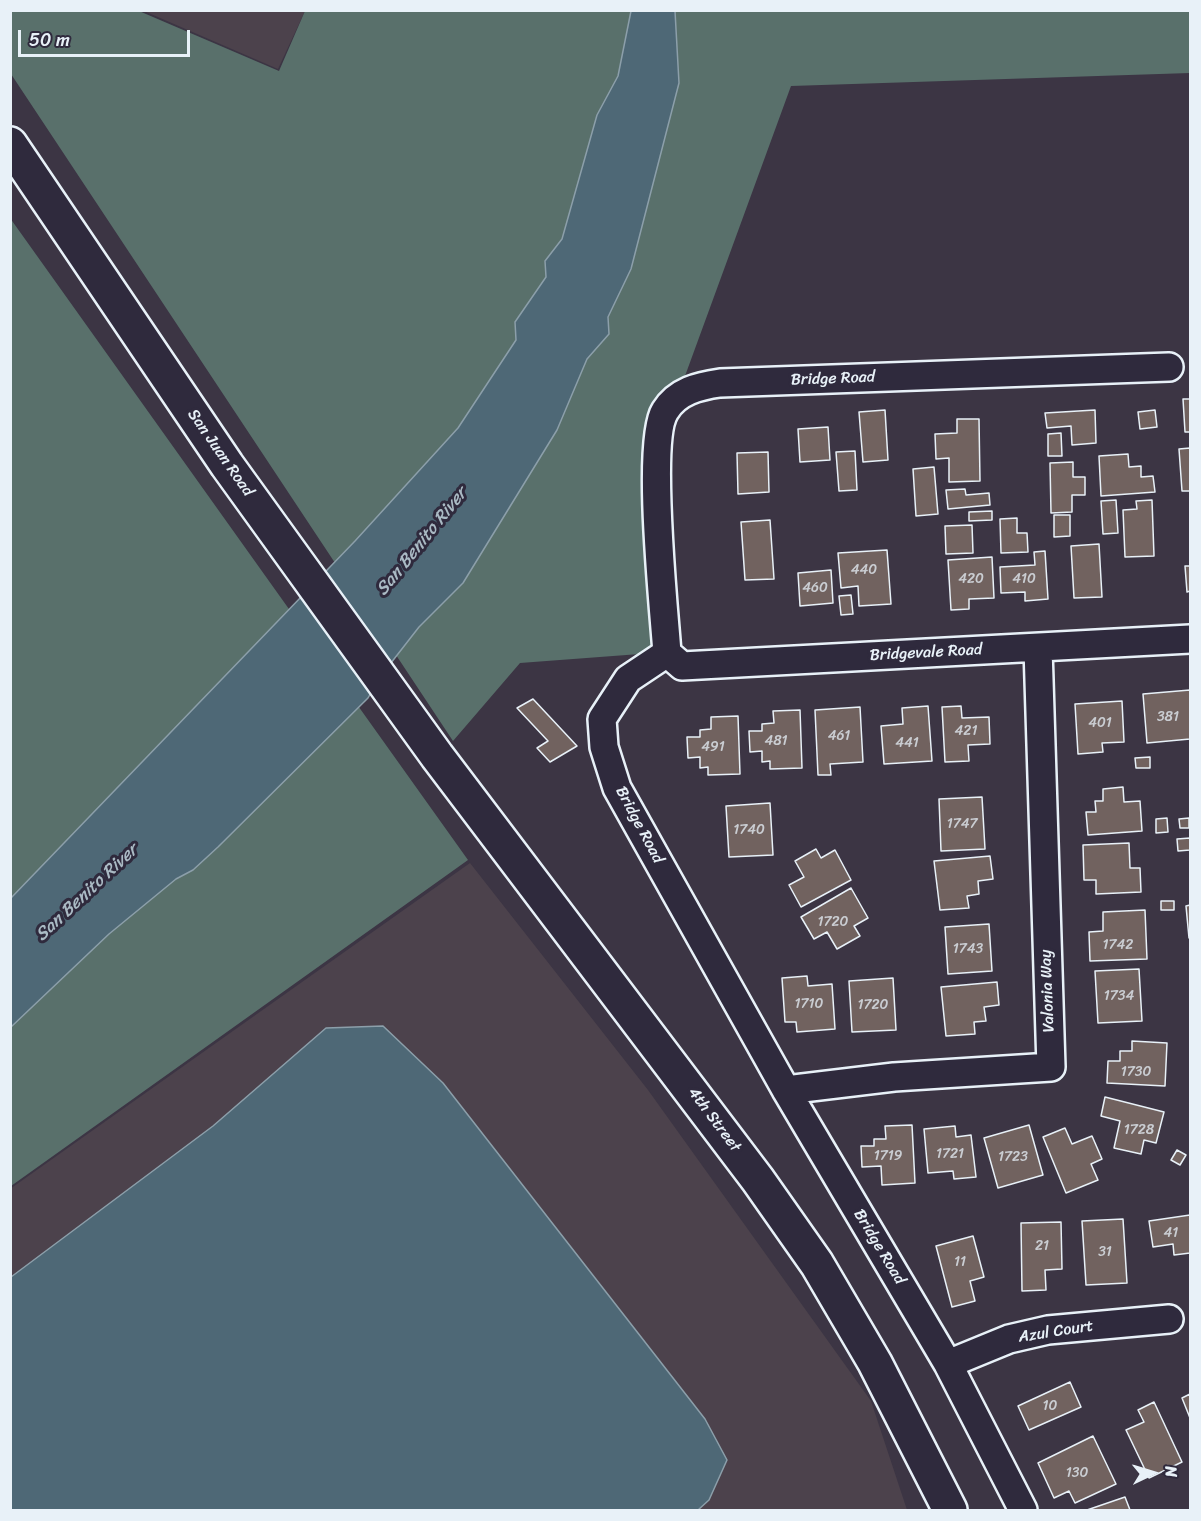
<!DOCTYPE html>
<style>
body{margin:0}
#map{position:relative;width:1201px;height:1521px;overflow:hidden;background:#3c3544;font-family:Sriracha,sans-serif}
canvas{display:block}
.frame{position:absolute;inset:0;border:12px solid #e8f1f8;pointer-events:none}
.north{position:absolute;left:1123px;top:1443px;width:60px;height:60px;-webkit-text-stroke:4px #2f2a3d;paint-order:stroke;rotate:86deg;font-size:16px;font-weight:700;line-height:24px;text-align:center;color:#e8f1f8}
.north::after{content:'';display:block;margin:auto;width:21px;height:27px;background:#e8f1f8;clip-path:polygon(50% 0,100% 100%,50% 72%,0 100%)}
.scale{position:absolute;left:18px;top:30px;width:172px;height:27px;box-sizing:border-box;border:3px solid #e8f1f8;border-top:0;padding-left:8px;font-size:18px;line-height:21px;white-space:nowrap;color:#e8f1f8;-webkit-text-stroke:4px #2f2a3d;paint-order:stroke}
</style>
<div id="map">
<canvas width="1201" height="1521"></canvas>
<div class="frame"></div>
<div class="north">N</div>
<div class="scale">50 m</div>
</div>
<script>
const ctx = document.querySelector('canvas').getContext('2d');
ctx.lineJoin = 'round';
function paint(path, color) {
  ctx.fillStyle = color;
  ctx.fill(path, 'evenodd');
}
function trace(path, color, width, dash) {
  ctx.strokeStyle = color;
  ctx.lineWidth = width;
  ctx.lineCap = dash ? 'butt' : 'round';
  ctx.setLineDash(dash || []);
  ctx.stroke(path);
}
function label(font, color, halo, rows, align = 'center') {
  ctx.font = font + ' Sriracha,sans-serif';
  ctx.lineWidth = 6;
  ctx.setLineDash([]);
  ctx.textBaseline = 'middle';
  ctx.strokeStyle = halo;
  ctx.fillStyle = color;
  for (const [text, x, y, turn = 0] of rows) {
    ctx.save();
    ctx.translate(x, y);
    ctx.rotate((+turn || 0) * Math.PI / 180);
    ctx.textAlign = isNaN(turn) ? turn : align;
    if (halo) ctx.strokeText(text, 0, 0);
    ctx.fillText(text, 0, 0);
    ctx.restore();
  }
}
const built = new Path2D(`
 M144,11H305L278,69Z
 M470,863L648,1090L871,1401L907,1510H11L10,1189Z`);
const green = new Path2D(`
 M10,11H139L279,71L305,11H1190V73L791,86L685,376L670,388L653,653L520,663L453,741L11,74Z
 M10,218L468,860L11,1186H10Z`);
const water = new Path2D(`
 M631,11H675L679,83L631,269L608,317L609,334L587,359L557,430L463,583L419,627L380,677L368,698L218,847L193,870L176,879L109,934L11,1027V898L355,541L458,428L516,340L515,322L546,277L545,261L562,239L597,115L618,76Z
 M383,1026L443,1083L705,1419L727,1460L709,1500L698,1510H11V1277L213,1126L326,1028Z`);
const building = new Path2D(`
 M1183,399H1190V432H1185Z
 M885,410L888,460L863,462L859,412Z
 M1095,410L1096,443L1072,445L1071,426L1047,428L1045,413Z
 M1155,410L1157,427L1140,429L1138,412Z
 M957,419H979L980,481L949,482V458L936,459L935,434L957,433Z
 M828,427L830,460L800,462L798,429Z
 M1061,433L1062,456H1048V434Z
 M1190,448V491H1182L1179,449Z
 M855,451L857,490L839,491L836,452Z
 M768,452L769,492L738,494L737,453Z
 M1128,454L1129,467L1141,466V477L1153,476L1155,492L1101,496L1099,456Z
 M1073,462V477H1085V495H1072V512L1051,513L1050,463Z
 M934,467L938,514L916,516L913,469Z
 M965,489L966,495L989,493L990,505L948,509L946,490Z
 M1116,500L1118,533L1103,534L1101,501Z
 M1152,500L1154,556L1125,557L1123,510L1137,509L1136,501Z
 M992,511V520L969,521V512Z
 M1054,515H1070V536L1054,537Z
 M1017,518V533H1027L1028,552L1001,553L1000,519Z
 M770,520L774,579L745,580L741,522Z
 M972,525L973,553L946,554L945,526Z
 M1099,544L1102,597L1074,598L1071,546Z
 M887,550L891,604L859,606L858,586L841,588L838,553Z
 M1045,551L1048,599L1025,601V592L1001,593L1000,567L1035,565L1034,552Z
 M992,557L994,598L969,599V609L951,610L948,560Z
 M1185,566H1190V591L1187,592Z
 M831,570L833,603L800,606L798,573Z
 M851,595L853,614L841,615L839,596Z
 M1190,690V739L1147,743L1143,694Z
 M533,699L577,746L550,762L537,748L548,741L517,708Z
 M1122,701L1124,742L1102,743L1103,752L1078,754L1075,704Z
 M928,706L932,761L884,764L881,726L903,724L902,708Z
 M961,706L962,718L989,717L990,744L968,745L969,761L945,762L942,707Z
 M860,707L863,762L830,764L831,775H818L815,710Z
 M800,710L802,768L770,769V761L762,762V751L750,752L749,731H762V724L774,723L773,711Z
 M738,716L740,774L708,775V767L700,768V757L688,758L687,737H700V730L711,729V717Z
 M1150,757V768H1136L1135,758Z
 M1123,787L1124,802L1140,801L1142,831L1088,835L1086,812H1096L1095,801H1103V789Z
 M982,797L985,849L941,851L939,799Z
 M770,803L773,855L729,857L726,806Z
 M1167,818L1168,832L1156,833V819Z
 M1189,818V828H1180L1179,819Z
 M1190,838V850L1178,851L1177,839Z
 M1129,843L1130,868H1140L1141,892L1096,894V880H1084L1083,845Z
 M816,849L821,858L835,850L851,880L801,907L789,885L804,877L795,861Z
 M990,856L993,879L978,881L979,894L967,896L969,908L940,910L934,861Z
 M851,888L868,918L854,926L860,936L837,949L827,932L814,939L801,917Z
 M1161,901H1174V910H1161Z
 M1190,905V938H1189L1186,906Z
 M1145,910L1147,959L1090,961L1089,932L1103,931V912Z
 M989,924L992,971L948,974L945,927Z
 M1139,969L1142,1021L1098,1023L1095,971Z
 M807,976L808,986L832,984L835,1029L797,1032L796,1022H785L782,978Z
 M893,978L896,1030L852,1032L849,981Z
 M997,982L999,1005L984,1007L986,1021L974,1022L975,1034L946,1036L941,987Z
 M1132,1041L1167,1043L1165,1086L1107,1083L1108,1061H1120V1051H1132Z
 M1105,1097L1164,1112L1156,1143L1144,1140L1141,1154L1114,1148L1120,1121L1101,1116Z
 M912,1125L915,1183L882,1185L881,1166L862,1167L861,1146H874V1139H886L885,1126Z
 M1029,1125L1043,1175L998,1188L984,1138Z
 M955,1126L956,1137L971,1135L976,1177L954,1179L953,1171L928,1173L924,1129Z
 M1065,1128L1072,1144L1092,1136L1102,1159L1091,1164L1098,1180L1066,1193L1043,1137Z
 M1177,1150L1186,1155L1180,1165L1171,1160Z
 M1190,1215V1253L1174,1255L1173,1244L1153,1247L1149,1221Z
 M1123,1219L1127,1283L1086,1285L1082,1221Z
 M1061,1222L1062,1269L1045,1270L1046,1290L1022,1291L1021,1223Z
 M973,1236L984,1277L970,1281L975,1301L952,1307L936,1246Z
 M1070,1382L1081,1407L1029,1430L1018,1406Z
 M1190,1394V1418L1182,1398Z
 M1154,1402L1182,1462L1149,1478L1126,1430L1144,1422L1138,1410Z
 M1093,1436L1116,1484L1075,1503L1069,1491L1054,1498L1038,1463Z
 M1125,1497L1130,1510H1087Z`);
const minor = new Path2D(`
 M667,653L628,679L602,719L604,747L617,788L786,1090L948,1364L1023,1510
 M667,653C664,610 646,441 665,411C677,391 699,386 720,383L1169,367
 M667,653L682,666L1190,639
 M786,1090L894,1077L1051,1067L1038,648
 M948,1364L1009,1339L1048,1330L1169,1319`);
const secondary = new Path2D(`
 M10,144L227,465L437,756L758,1180L817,1264L875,1363L950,1510`);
const numberNames = [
 ["440",864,570],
 ["420",971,579],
 ["410",1024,579],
 ["460",815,588],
 ["381",1168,717],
 ["401",1100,723],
 ["421",966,731],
 ["461",839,736],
 ["481",776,741],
 ["441",907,743],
 ["491",713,747],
 ["1747",962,824],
 ["1740",749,830],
 ["1720",833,922],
 ["1742",1118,945],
 ["1743",968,949],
 ["1734",1119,996],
 ["1710",809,1004],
 ["1720",873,1005],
 ["1730",1136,1072],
 ["1728",1139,1130],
 ["1721",950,1154],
 ["1719",888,1156],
 ["1723",1013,1157],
 ["41",1171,1233],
 ["21",1042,1246],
 ["31",1105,1252],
 ["11",960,1262],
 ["10",1050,1406],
 ["130",1077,1473]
];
const streetNames = [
 ["Bridge Road",833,379,-2],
 ["San Juan Road",220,453,55],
 ["Bridgevale Road",926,653,-3],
 ["Bridge Road",639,825,62],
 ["Valonia Way",1048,991,-92],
 ["4th Street",714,1120,53],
 ["Bridge Road",879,1247,59],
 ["Azul Court",1056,1332,-9]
];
const waterNames = [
 ["San Benito River",422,542,-51],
 ["San Benito River",87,893,-43]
];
paint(built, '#4c424c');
paint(green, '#59706b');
paint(water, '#4e6876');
trace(water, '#8c9faa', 1.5);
paint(building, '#71625f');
trace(building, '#e8f1f8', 1.5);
trace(minor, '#e8f1f8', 32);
trace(secondary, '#e8f1f8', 38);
trace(minor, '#2f2a3d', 27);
trace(secondary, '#2f2a3d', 33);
label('14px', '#cacdd2', null, numberNames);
label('16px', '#e8f1f8', '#2f2a3d', streetNames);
label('italic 18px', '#aabac4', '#2f2a3d', waterNames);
</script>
